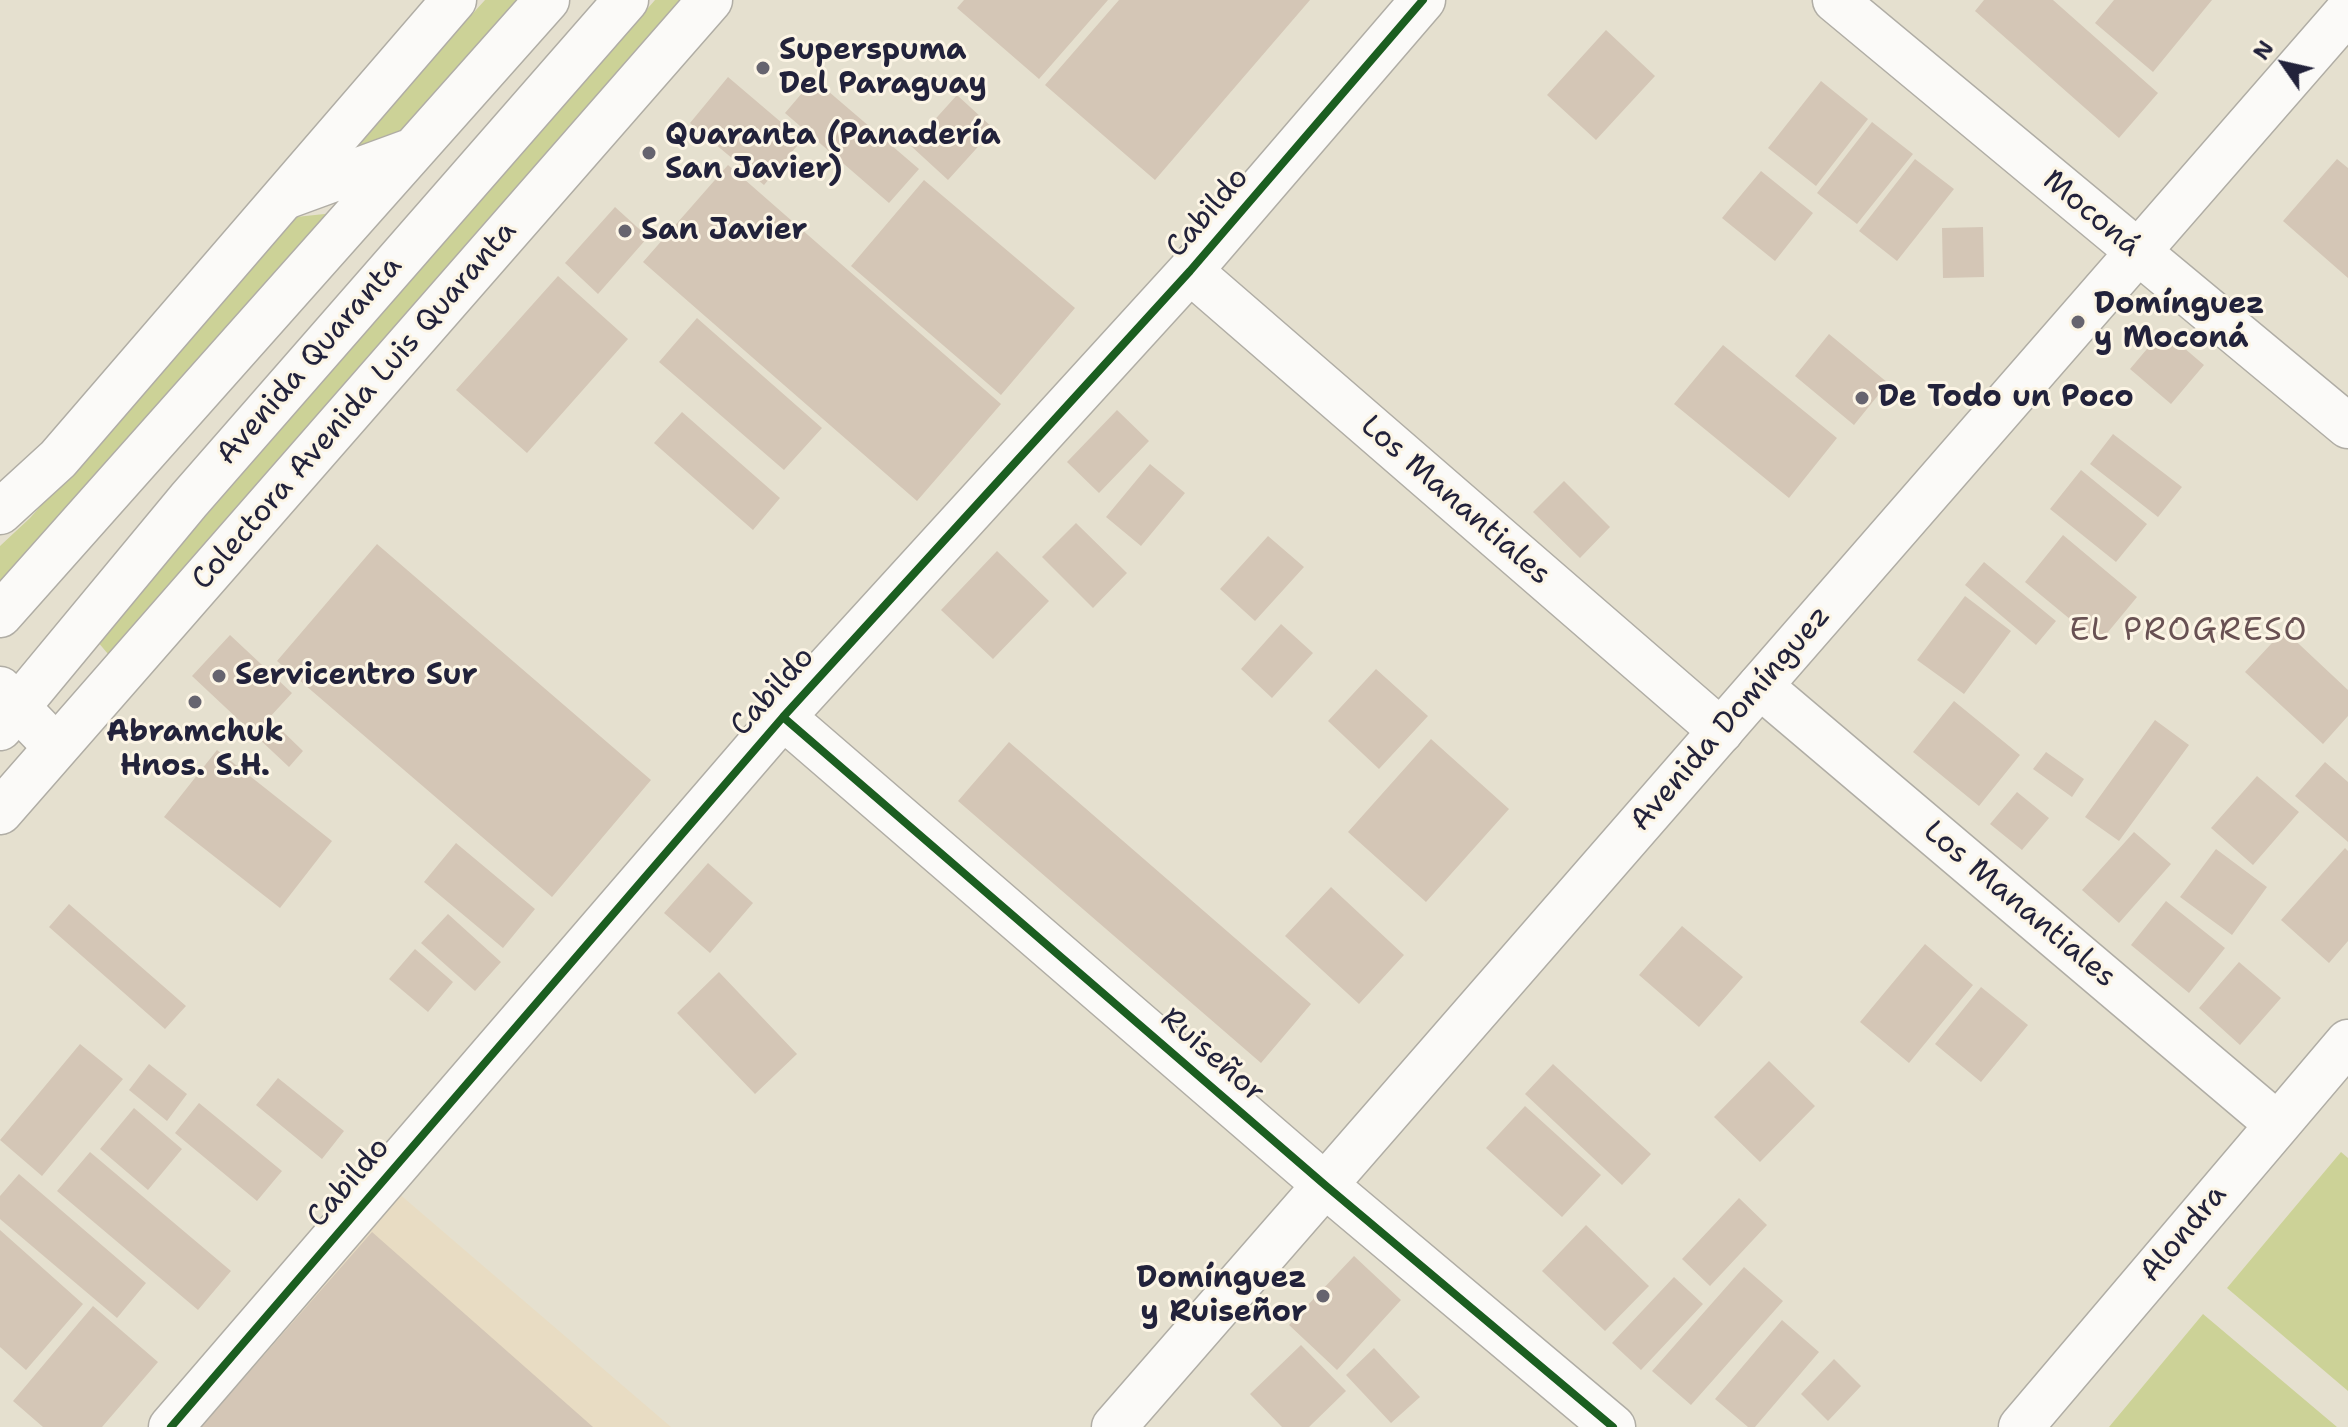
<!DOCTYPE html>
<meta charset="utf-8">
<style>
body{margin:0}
#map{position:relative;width:2348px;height:1427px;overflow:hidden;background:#e5e0cf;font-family:"Shantell Sans",sans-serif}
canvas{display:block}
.north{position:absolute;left:2244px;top:24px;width:80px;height:80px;-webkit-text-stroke:6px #fcf5e5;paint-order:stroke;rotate:304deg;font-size:22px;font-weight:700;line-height:32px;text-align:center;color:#22223b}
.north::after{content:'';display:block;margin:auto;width:28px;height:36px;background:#22223b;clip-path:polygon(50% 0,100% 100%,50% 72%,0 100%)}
</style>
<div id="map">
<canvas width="2348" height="1427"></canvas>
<div class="north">N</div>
</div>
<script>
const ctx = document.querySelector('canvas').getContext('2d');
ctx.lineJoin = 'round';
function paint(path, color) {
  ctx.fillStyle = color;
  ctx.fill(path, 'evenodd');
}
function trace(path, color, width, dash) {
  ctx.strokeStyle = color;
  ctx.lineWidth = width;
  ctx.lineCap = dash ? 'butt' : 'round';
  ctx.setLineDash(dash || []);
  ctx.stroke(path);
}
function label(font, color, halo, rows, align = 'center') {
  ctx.font = font + ' "Shantell Sans",sans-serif';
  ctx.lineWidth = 6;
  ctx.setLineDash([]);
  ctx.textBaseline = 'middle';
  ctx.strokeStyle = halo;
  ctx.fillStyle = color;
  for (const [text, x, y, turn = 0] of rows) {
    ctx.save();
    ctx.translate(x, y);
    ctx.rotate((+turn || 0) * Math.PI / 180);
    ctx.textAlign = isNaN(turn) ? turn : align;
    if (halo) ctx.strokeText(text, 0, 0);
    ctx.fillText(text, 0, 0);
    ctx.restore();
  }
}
const built = new Path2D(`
 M397,1192L671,1427H195Z`);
const green = new Path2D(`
 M485,0H520L394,139L347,152Z
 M655,0H691L114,661L97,641Z
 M334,213L0,585V546L30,518L296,217Z
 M2341,1152L2348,1158V1391L2227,1288Z
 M2203,1314L2337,1427H2109Z`);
const building = new Path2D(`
 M964,0H1108L1039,79L957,8Z
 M1119,0H1310L1155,180L1045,85Z
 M1984,0H2053L2158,93L2119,138L1975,11Z
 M2114,0H2212L2153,72L2095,23Z
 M1606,30L1655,76L1596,140L1547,95Z
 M728,77L802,140L764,185L690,123Z
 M814,79L919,169L889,203L785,113Z
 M1821,81L1868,119L1816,186L1768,148Z
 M957,95L994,129L948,180L911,146Z
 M1872,122L1913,154L1857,224L1817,193Z
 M1915,159L1954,189L1897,261L1859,231Z
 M2337,159L2348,168V278L2283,221Z
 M728,165L1001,404L917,501L643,262Z
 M1761,171L1813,213L1775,261L1722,218Z
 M924,180L1075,308L1001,395L851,266Z
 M615,207L648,237L598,294L565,263Z
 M1983,227L1984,277L1943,278L1942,228Z
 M558,276L628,339L527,453L456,390Z
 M697,318L822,428L784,470L659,362Z
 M2163,330L2204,365L2171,404L2130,369Z
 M1829,334L1888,383L1854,425L1795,376Z
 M1723,345L1837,438L1789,498L1674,404Z
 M1117,410L1149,441L1099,493L1067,462Z
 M682,412L780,498L753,530L654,443Z
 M2113,434L2182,487L2158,517L2090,464Z
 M1150,464L1185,493L1141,546L1106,517Z
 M2081,470L2147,524L2116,562L2050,509Z
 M1564,481L1610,527L1580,558L1533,512Z
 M1076,523L1127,573L1093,608L1042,557Z
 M2063,535L2137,597L2099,643L2025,582Z
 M1268,536L1304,567L1255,621L1220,589Z
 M377,544L651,780L552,897L277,661Z
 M997,551L1049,601L993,659L941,610Z
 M1984,562L2056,621L2036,645L1965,585Z
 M1965,596L2011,631L1964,694L1917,660Z
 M1281,624L1313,653L1272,698L1241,669Z
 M2284,630L2348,690V716L2323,744L2245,672Z
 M230,635L292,693L269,718L303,751L289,767L192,676Z
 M1376,669L1428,716L1379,769L1328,721Z
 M1954,701L2020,755L1979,806L1913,752Z
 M2155,720L2189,745L2119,841L2085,817Z
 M1431,739L1509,809L1426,902L1348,832Z
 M1009,742L1311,1004L1261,1063L958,801Z
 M217,750L332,841L280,908L164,817Z
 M2046,752L2084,779L2072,797L2033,769Z
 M2325,762L2348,782V842L2295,796Z
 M2257,776L2299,812L2253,865L2211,828Z
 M2017,792L2049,818L2022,850L1990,824Z
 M2134,832L2171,864L2119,923L2082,890Z
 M456,843L535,909L503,948L424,882Z
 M2345,848L2348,851V941L2329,963L2281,920Z
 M2216,849L2267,887L2232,935L2180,897Z
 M708,863L753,903L710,953L664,913Z
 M1331,887L1404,955L1359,1004L1285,936Z
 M2166,901L2225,948L2189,993L2131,945Z
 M69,904L186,1006L165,1029L49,927Z
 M448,914L501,962L475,991L421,943Z
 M1682,926L1743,977L1699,1027L1639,975Z
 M1925,944L1973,985L1909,1063L1860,1022Z
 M415,949L453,982L428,1012L389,979Z
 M2239,962L2281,998L2240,1045L2199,1008Z
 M719,972L797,1054L755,1094L677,1013Z
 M1981,987L2028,1025L1981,1082L1935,1044Z
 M80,1044L123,1079L42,1176L0,1140Z
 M1769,1061L1815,1106L1760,1162L1714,1117Z
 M149,1064L187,1094L167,1121L129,1090Z
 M1553,1064L1651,1154L1622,1185L1525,1094Z
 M278,1078L344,1131L322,1159L256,1105Z
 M199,1103L282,1171L257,1201L175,1133Z
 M1525,1106L1601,1175L1562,1217L1486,1148Z
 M134,1108L182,1149L148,1190L100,1149Z
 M90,1152L231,1271L198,1310L57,1191Z
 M19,1174L146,1283L117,1318L0,1219V1196Z
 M1739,1198L1767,1225L1710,1286L1682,1259Z
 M1586,1225L1649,1286L1605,1331L1542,1271Z
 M0,1230L83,1304L26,1370L0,1347Z
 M372,1232L593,1427H201Z
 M1354,1256L1401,1300L1337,1370L1289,1325Z
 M1744,1267L1783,1301L1691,1405L1652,1371Z
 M1674,1277L1703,1304L1641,1370L1612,1343Z
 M93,1306L158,1362L102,1427H43L13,1401Z
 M1782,1320L1819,1352L1755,1427H1748L1715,1399Z
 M1301,1345L1346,1391L1309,1427H1282L1250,1394Z
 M1374,1348L1420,1397L1391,1423L1346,1375Z
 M1834,1359L1861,1386L1828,1421L1801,1394Z`);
const minor = new Path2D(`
 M1835,0L2348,426
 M1190,271L1721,731
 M0,512L58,459L454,0
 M1760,686L2277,1124
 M783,717L1325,1185L1613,1427
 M0,812L710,0
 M171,1427L783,717L1190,271L1423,0
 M2021,1427L2348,1042`);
const secondary = new Path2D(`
 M1114,1427L2348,11`);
const primary = new Path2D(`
 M0,689L56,747`);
const trunk = new Path2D(`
 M285,197L408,152
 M0,615L547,0
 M0,728L189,500L626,0`);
const cycleway = new Path2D(`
 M783,717L1325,1185L1613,1427
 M171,1427L783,717L1190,271L1423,0`);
const markers = [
 [763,68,8,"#66646f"],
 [649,153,8,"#66646f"],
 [625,231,8,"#66646f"],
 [2078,322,8,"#66646f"],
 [1862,398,8,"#66646f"],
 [219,676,8,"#66646f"],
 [195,702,8,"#66646f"],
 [1323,1296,8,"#66646f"]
];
const poiNames = [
 ["Superspuma",779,51],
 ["Del Paraguay",779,85],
 ["Quaranta (Panadería",665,136],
 ["San Javier)",665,170],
 ["San Javier",641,231],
 ["Domínguez",2094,305],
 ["y Moconá",2094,339],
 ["De Todo un Poco",1878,398],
 ["Servicentro Sur",235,676],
 ["Abramchuk",195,733,"center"],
 ["Hnos. S.H.",195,767,"center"],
 ["Domínguez",1307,1279,"right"],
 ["y Ruiseñor",1307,1313,"right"]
];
const streetNames = [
 ["Cabildo",1208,213,-49],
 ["Moconá",2091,214,40],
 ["Avenida Quaranta",310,361,-49],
 ["Colectora Avenida Luis Quaranta",355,406,-49],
 ["Los Manantiales",1455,501,41],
 ["Cabildo",773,692,-48],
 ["Avenida Domínguez",1731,719,-49],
 ["Los Manantiales",2019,905,40],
 ["Ruiseñor",1212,1056,41],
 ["Cabildo",349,1183,-49],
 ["Alondra",2184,1234,-50]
];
const neighbourhoodNames = [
 ["EL PROGRESO",2189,632]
];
paint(built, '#e8dcc3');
paint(green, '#ccd297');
paint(building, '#d4c6b6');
trace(minor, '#b0ada5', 47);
trace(secondary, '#b0ada5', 47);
trace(primary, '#b0ada5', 47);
trace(trunk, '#b0ada5', 47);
trace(minor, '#fbfaf8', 44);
trace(secondary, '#fbfaf8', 44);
trace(primary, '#fbfaf8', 44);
trace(trunk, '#fbfaf8', 44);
trace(cycleway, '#1b5e20', 8);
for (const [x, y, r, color] of markers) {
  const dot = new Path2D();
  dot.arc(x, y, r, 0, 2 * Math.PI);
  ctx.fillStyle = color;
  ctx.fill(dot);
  trace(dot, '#fcf5e5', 3);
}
label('bold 30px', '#22223b', '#fcf5e5', poiNames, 'left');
label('30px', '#22223b', '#fcf5e5', streetNames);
ctx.letterSpacing = '2px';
label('32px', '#685153', '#fcf5e5', neighbourhoodNames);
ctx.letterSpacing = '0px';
</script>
